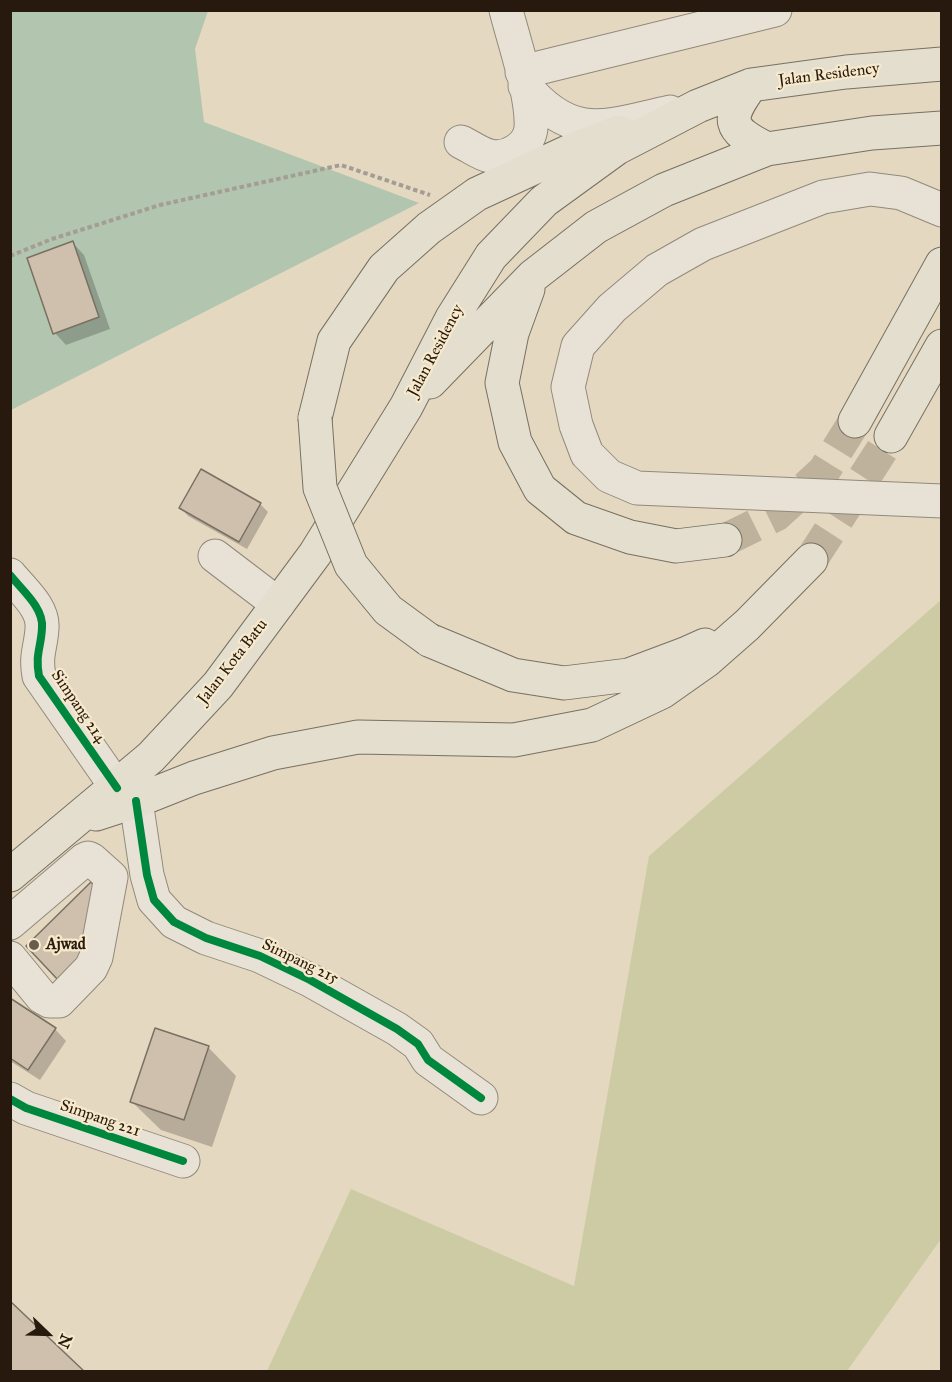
<!DOCTYPE html>
<style>
body{margin:0}
#map{position:relative;width:952px;height:1382px;overflow:hidden;background:#e4d8c0;font-family:"IM FELL Great Primer",serif}
canvas{display:block}
.frame{position:absolute;inset:0;border:12px solid #28190e;pointer-events:none}
.north{position:absolute;left:18px;top:1304px;width:60px;height:60px;-webkit-text-stroke:4px #f7eacc;paint-order:stroke;rotate:113deg;font-size:16px;font-weight:700;line-height:24px;text-align:center;color:#28190e}
.north::after{content:'';display:block;margin:auto;width:21px;height:27px;background:#28190e;clip-path:polygon(50% 0,100% 100%,50% 72%,0 100%)}
</style>
<div id="map">
<canvas width="952" height="1382"></canvas>
<div class="frame"></div>
<div class="north">N</div>
</div>
<script>
const ctx = document.querySelector('canvas').getContext('2d');
ctx.lineJoin = 'round';
function paint(path, color) {
  ctx.fillStyle = color;
  ctx.fill(path, 'evenodd');
}
function trace(path, color, width, dash) {
  ctx.strokeStyle = color;
  ctx.lineWidth = width;
  ctx.lineCap = dash ? 'butt' : 'round';
  ctx.setLineDash(dash || []);
  ctx.stroke(path);
}
function label(font, color, halo, rows, align = 'center') {
  ctx.font = font + ' "IM FELL Great Primer",serif';
  ctx.lineWidth = 4.5;
  ctx.setLineDash([]);
  ctx.textBaseline = 'middle';
  ctx.strokeStyle = halo;
  ctx.fillStyle = color;
  for (const [text, x, y, turn = 0] of rows) {
    ctx.save();
    ctx.translate(x, y);
    ctx.rotate((+turn || 0) * Math.PI / 180);
    ctx.textAlign = isNaN(turn) ? turn : align;
    if (halo) ctx.strokeText(text, 0, 0);
    ctx.fillText(text, 0, 0);
    ctx.restore();
  }
}
const green = new Path2D(`
 M941,600V1239L847,1371H267L351,1189L574,1286L649,856Z`);
const water = new Path2D(`
 M11,11H208L195,49L204,122L419,203L11,410Z`);
const shadow = new Path2D(`
 M73,243L84,255L110,329L66,345L55,333Z
 M260,504L268,512L247,549L188,516L181,508Z
 M10,1000L55,1029L66,1041L40,1080L10,1061Z
 M208,1047L236,1076L212,1147L161,1130L132,1102Z`);
const building = new Path2D(`
 M73,241L99,317L53,334L27,258Z
 M201,469L261,503L239,542L179,508Z
 M91,882L100,892L90,951L59,981L26,946Z
 M10,998L56,1028L28,1070L10,1058Z
 M155,1028L209,1046L184,1120L130,1102Z
 M10,1301L85,1372H10Z`);
const majorTunnel = new Path2D(`
 M725,540L776,515L824,471L855,421
 M811,560L891,436`);
const path = new Path2D(`
 M10,256L52,239L160,205L341,165L430,195`);
const minor = new Path2D(`
 M522,72L775,10
 M525,86C573,143 606,126 670,112
 M461,142C470,146 480,154 490,156C507,160 529,147 531,128C533,97 514,42 506,10
 M942,210L901,193L870,189L823,197L703,244L657,270L612,308L578,346L568,387L576,425L587,454L609,476L637,488L942,501
 M215,556L278,604
 M10,575C22,590 44,608 42,628C41,648 35,654 39,676L117,788
 M136,801L147,875L154,900L174,922L206,938L260,956L310,980L397,1029L418,1044L428,1060L481,1098
 M10,923L84,860L88,858L92,860L111,877L96,957L91,968L59,1001H49L42,997L10,958
 M10,1099L26,1108L183,1161`);
const major = new Path2D(`
 M751,85C726,120 727,129 767,149
 M528,289L512,333L502,383L515,442L540,489L576,518L630,537L676,546L725,540
 M430,382L533,276L596,227L664,190L767,149L872,133L942,128
 M315,418L334,341L384,268L429,228L477,194L570,151L619,132
 M855,421L942,264
 M891,436L942,346
 M429,640L513,675L564,683L629,675L685,654L705,645
 M96,814L136,801L194,778L273,753L358,737L514,740L592,725L662,692L706,661L747,625L811,560
 M10,875L151,757L218,685L315,554L406,407L452,318L491,256L544,201L617,148L698,106L751,85L846,72L942,64`);
const majorBridge = new Path2D(`
 M315,418L320,488L351,565L388,610L429,640`);
const cycleway = new Path2D(`
 M10,575C22,590 44,608 42,628C41,648 35,654 39,676L117,788
 M136,801L147,875L154,900L174,922L206,938L260,956L310,980L397,1029L418,1044L428,1060L481,1098
 M10,1099L26,1108L183,1161`);
const markers = [
 [34,945,6,"#6a5c4c"]
];
const streetNames = [
 ["Jalan Residency",829,75,-7],
 ["Jalan Residency",436,351,-62],
 ["Jalan Kota Batu",233,662,-52],
 ["Simpang 214",78,707,56],
 ["Simpang 215",300,962,26],
 ["Simpang 221",100,1119,19]
];
const poiNames = [
 ["Ajwad",46,945]
];
paint(green, '#cdcba3');
paint(water, '#b2c5ae');
paint(shadow, '#0003');
paint(building, '#cfc0ad');
trace(building, '#787062', 1.5);
trace(majorTunnel, '#beb29c', 33, [33, 16]);
trace(minor, '#92897b', 35);
trace(major, '#787062', 35);
trace(path, '#a39d94', 4, [4.5, 3]);
trace(minor, '#e8e2d6', 33);
trace(major, '#e4decf', 33);
trace(majorBridge, '#787062', 35, []);
trace(majorBridge, '#e4decf', 33);
trace(cycleway, '#00873e', 8);
for (const [x, y, r, color] of markers) {
  const dot = new Path2D();
  dot.arc(x, y, r, 0, 2 * Math.PI);
  ctx.fillStyle = color;
  ctx.fill(dot);
  trace(dot, '#f7eacc', 2);
}
label('16px', '#28190e', '#f7eacc', streetNames);
label('bold 16px', '#28190e', '#f7eacc', poiNames, 'left');
</script>
